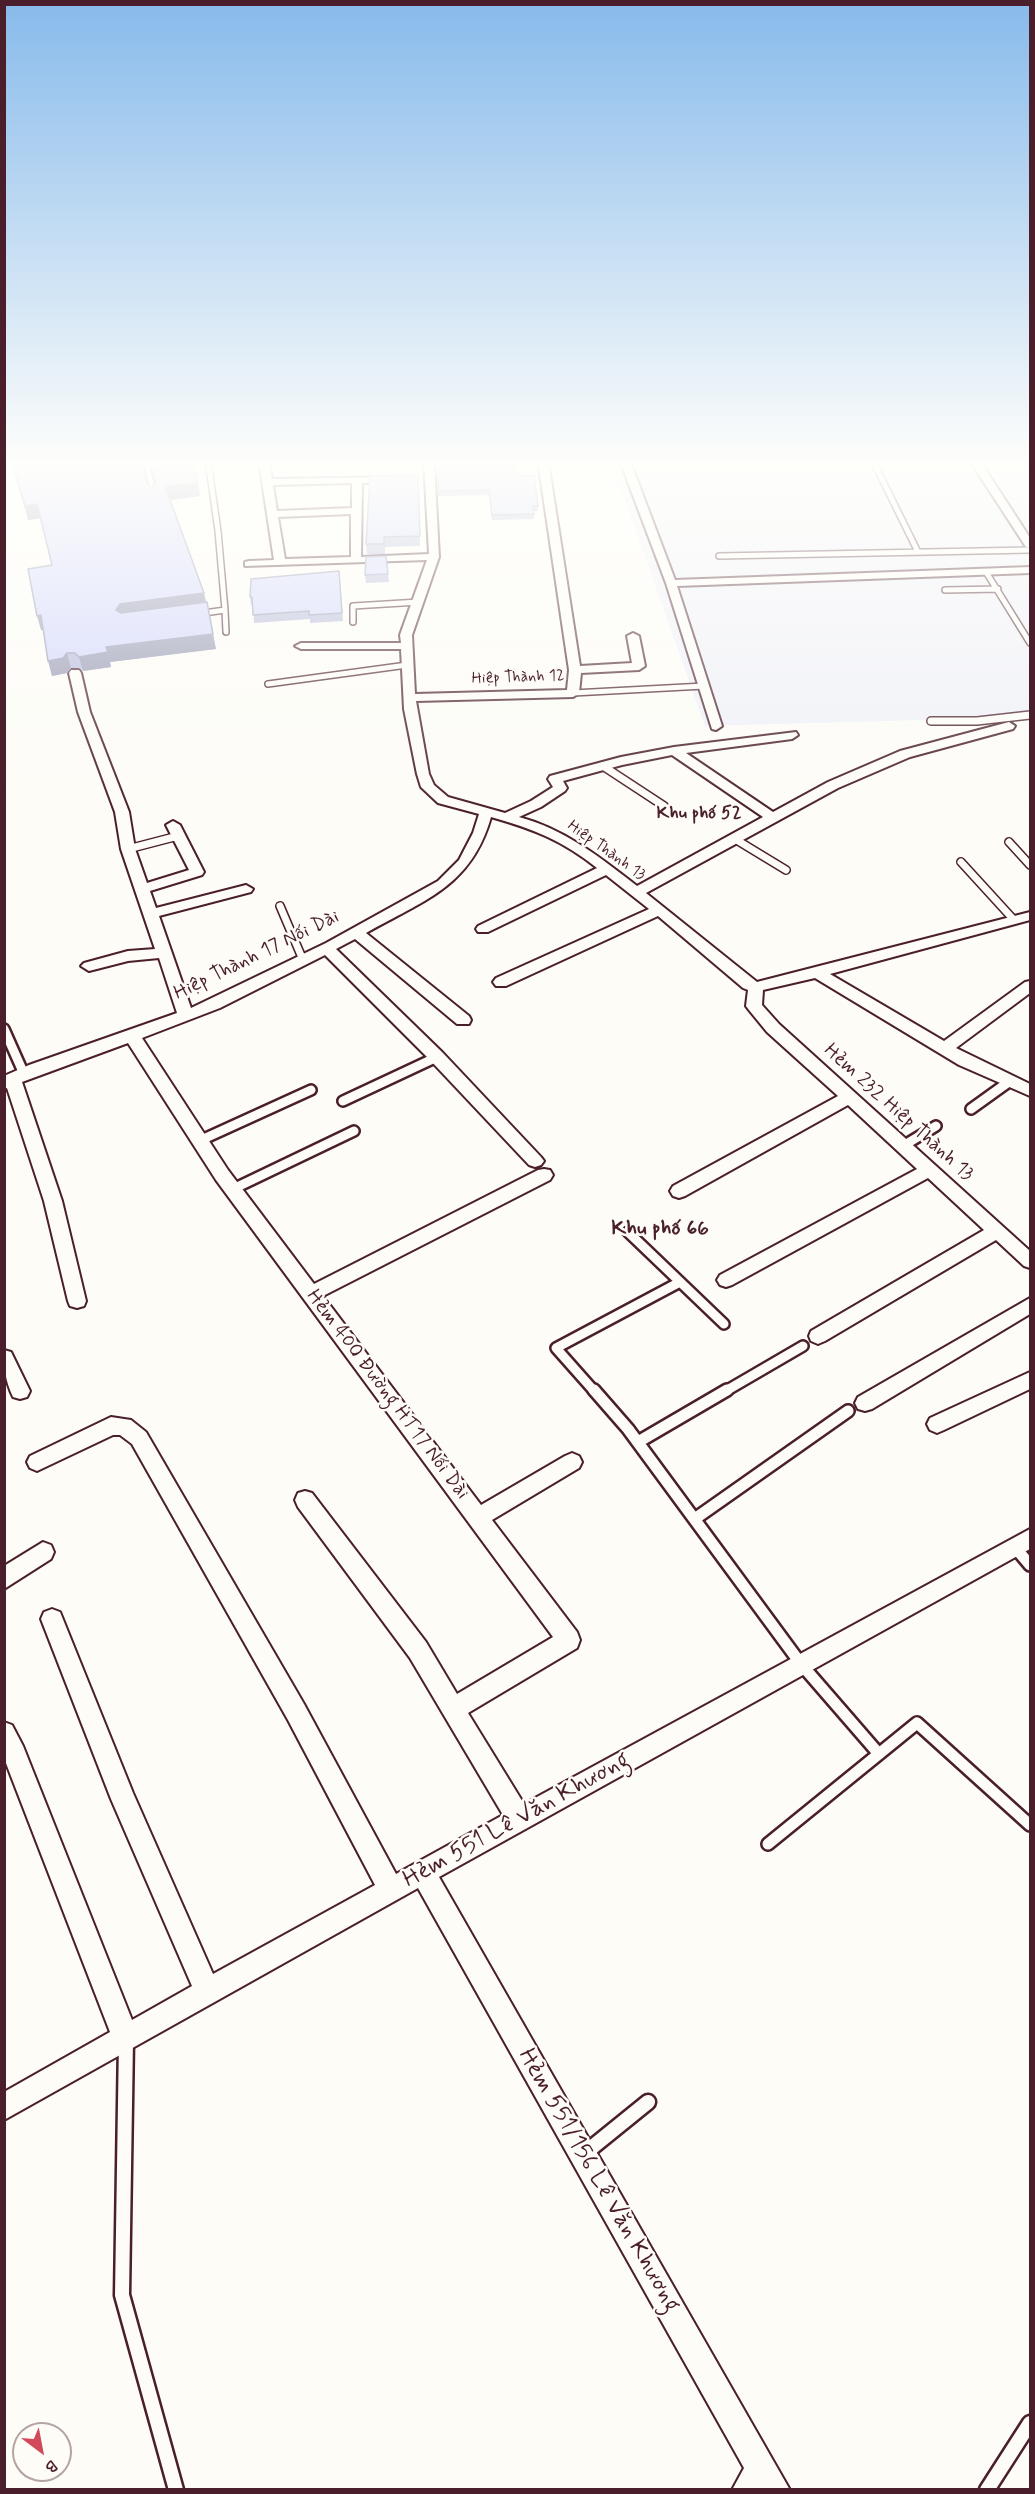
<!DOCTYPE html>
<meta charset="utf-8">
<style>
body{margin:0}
#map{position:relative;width:1035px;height:2494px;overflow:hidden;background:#fdfcf7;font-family:Mynerve,sans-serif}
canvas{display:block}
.frame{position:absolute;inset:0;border:6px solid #4a1f2b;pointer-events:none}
.north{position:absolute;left:12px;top:2422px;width:60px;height:60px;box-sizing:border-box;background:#fdfcf7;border:2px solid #b5a4a5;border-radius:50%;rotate:148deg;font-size:16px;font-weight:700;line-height:24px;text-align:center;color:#4a1f2b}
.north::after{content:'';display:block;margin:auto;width:21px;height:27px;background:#d1495b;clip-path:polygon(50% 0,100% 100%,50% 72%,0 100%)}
</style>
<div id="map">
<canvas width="1035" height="2494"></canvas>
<div class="frame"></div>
<div class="north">B</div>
</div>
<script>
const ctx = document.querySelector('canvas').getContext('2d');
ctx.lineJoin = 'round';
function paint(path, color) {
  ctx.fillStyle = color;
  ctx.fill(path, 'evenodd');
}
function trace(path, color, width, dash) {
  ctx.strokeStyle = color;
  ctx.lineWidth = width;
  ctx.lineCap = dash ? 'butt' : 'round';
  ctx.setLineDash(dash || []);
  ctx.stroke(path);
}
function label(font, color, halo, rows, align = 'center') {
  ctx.font = font + ' Mynerve,sans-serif';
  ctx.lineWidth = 5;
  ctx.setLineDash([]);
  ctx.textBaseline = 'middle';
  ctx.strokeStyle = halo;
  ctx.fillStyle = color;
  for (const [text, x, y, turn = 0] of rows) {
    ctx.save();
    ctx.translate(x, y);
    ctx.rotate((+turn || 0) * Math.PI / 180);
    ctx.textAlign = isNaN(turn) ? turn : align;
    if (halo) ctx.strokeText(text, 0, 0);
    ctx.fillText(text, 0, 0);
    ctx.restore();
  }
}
const built = new Path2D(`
 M611,461H1030V717L705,726Z`);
const laneFar4 = new Path2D(`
 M146,461L154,496
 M873,461L918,552
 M719,556L1030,550
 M986,572L1030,643
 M945,590L998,589
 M225,610L226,632
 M197,614L225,610L218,531L208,461
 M353,622V606L419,602
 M268,684L407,665
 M573,693L704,686`);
const laneFar3 = new Path2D(`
 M931,721H977L1030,715
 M603,766L664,806
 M735,839L786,870
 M1009,842L1030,865
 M128,849L178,836
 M961,862L1014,920
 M280,906L303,960`);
const laneFar2 = new Path2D(`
 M4,1029L24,1074
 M343,1101L437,1057
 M971,1109L1010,1081
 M199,1141L311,1090
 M903,1146L936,1126
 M233,1189L354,1131
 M628,1232L724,1324
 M595,1392L556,1348L680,1282
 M724,1392L803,1346`);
const laneFar1 = new Path2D(`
 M594,1390L628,1429L801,1664L879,1754
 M638,1442L727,1390
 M696,1518L848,1411
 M1014,1546L1030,1565
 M768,1844L917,1723L1030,1825`);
const lane = new Path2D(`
 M126,2040L122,2295L176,2490
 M585,2153L648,2102
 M987,2490L1030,2423`);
const street = new Path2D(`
 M259,461H269L272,479L398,477V481L395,482L362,483L361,557L429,554L424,461H434L439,557L412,635L415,694L567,690L569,670L538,461H548L580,666L632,663L627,636L633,633L639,636L645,666L639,670L581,673L579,693L573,697L416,701L429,774L434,785L448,797L505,813L531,801L553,787L548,779L550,776L621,757L674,747L796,732L798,735L792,739L686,753L773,812L828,782L900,751L1009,722L1015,726L1013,729L910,757L838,788L646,893L757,982L1030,912V920L830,974L944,1041L1025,982L1030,981V993L956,1048L1030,1084V1096L959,1065L815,978L763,990L762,1005L779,1024L1030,1251V1268L1024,1266L996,1240L825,1341L818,1344L811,1341L809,1336L811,1331L984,1230L928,1178L732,1285L726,1287L720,1285L717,1280L720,1275L917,1169L848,1105L685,1196L679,1198L673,1196L670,1191L673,1186L838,1096L767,1032L749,1010L746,1006L748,990L743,988L658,916L506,986H496L493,982L496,978L649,909L606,875L488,932H478L476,929L478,926L597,868C562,840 533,829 491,817C471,887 424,900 366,933L469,1016L471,1020L469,1024H457L355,939L336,949L443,1053L541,1157L544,1161L541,1165L535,1167L529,1165L431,1061L325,955L220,1008L142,1038L228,1170L314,1284L538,1170L544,1169L550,1170L553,1175L550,1180L323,1296L481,1505L565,1456L572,1453L579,1456L582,1462L579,1468L492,1520L577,1632L580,1640L577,1648L468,1713L524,1804L1030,1529V1549L439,1877L790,2490H732L744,2468L418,1888L4,2120V2092L110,2032L4,1758V1722L12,1725L23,1746L132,2020L192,1986L111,1799L41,1619L44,1612L52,1609L60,1612L133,1793L213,1974L375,1885L288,1720L132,1444L120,1435H113L37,1471L30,1468L27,1462L30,1456L111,1417L131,1420L146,1432L304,1704L396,1874L503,1815L410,1658L298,1507L295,1500L298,1493L305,1491L312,1493L426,1642L457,1694L553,1637L216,1180L128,1043L22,1082L62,1201L86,1301L84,1306L77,1308L70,1306L68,1301L44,1201L7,1088L4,1089V1076L29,1065L177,1013L159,958L128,961L89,971L81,966L84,963L128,951L155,949L121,849L115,812L78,712L69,673L71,670H79L81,673L90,712L129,812L135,849L147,883L189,870L166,825L173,821L180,825L204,872L202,875L150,891L156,908L246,885L253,889L251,892L159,916L191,1008L326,943L438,881L459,860L473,833L479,814L438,803L421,787L417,774L404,709L401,649H301L295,646L301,643H401L400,635L427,560L245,566V562L249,561L274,560ZM352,483V508L277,511L273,485ZM351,514V557L285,559L278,517ZM672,755L763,817L637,886C600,857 564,829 519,817L541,807L565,791L567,788L563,781L622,765Z
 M620,461H630L675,580L1030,567V573L677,586L722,726L716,730L712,729L666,583Z
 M970,461H980L1030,538V548L1026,547Z
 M1030,1298V1314L872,1409L865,1411L858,1409L855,1403L858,1397Z
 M4,1350L11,1352L30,1391L27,1397L20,1399L13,1397C5,1380 4,1368 4,1350Z
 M1030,1372V1389L944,1430L937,1433L930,1430L927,1424L930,1418Z
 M43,1542L51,1545L54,1552L51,1559L4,1589V1566Z`);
const wall = new Path2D(`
 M13,467L147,483L152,487L200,496L170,500L204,593L216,649L110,662L111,667L83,671L79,668H71L67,673L52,676L43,630H41L52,565L40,518L28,520Z
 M418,475L420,546L385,547V554H367L366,544Z
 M517,476L538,506V511H534V519L492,520L489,495L438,496V491Z
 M386,556L389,582L366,583L365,575Z
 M339,571L343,621L310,623V619L254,623L253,605H251L250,597Z`);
const shadedWall = new Path2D(`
 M198,483L200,496L168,500L165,486Z
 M37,504L41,518L28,520L25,506Z
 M204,593L207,607L123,618L116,610L120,604Z
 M41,615L45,630H41L37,616Z
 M213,634L216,649L110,662L111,667L83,671L79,657L106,647Z
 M67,653L71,668L67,673L52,676L48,661Z`);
const building = new Path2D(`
 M55,461H142L147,483L152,487L156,482L152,461H193L198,483L165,486L204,593L120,604L116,610L121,613L207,602L213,634L106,647L108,652L79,657L75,653H67L63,658L48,661L41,615L37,616L28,569L52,565L37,504L25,506L13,467Z
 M439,461H514L517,476H534L538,506H533L534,514L492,515L489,490L438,491Z
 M418,475L420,536L384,537V544H366L370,476Z
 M386,556L388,574L365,575L366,557Z
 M339,571L342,613L309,615V611L253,615L252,597H250L251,579Z`);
const farStreetnames = [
 ["Hiệp Thành 12",518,678,-2],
 ["Hiệp Thành 13",606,851,35]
];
const farNeighbourhoodnames = [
 ["Khu phố 52",699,814]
];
const streetNames = [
 ["Hiệp Thành 17 Nối Dài",257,956,-26],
 ["Hẻm 232 Hiệp Thành 13",898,1113,42],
 ["Hẻm 400 Đường HT17 Nối Dài",387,1395,53]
];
const neighbourhoodNames = [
 ["Khu phố 66",660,1230]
];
const nearStreetnames = [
 ["Hẻm 551 Lê Văn Khương",517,1821,-29],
 ["Hẻm 551/156 Lê Văn Khương",598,2181,60]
];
paint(built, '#eff0f8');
trace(laneFar4, '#4a1f2b', 8);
trace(laneFar3, '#4a1f2b', 10);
trace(laneFar2, '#4a1f2b', 14);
trace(laneFar1, '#4a1f2b', 16);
trace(lane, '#4a1f2b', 19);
trace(street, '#4a1f2b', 4);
trace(laneFar4, '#fdfcf7', 5);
trace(laneFar3, '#fdfcf7', 7);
trace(laneFar2, '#fdfcf7', 9);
trace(laneFar1, '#fdfcf7', 11);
trace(lane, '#fdfcf7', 14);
paint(street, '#fdfcf7');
paint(wall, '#b2b6d9');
paint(shadedWall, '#9194b0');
paint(building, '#cfd4fc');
trace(building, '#9194b0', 1.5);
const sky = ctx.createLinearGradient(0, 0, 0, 811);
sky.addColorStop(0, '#87baeb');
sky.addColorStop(0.57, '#fefefb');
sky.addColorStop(1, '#fefefb00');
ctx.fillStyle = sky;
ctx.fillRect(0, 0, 1035, 811);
label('16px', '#4a1f2b', '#fdfcf7', farStreetnames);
label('bold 18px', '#4a1f2b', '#fdfcf7', farNeighbourhoodnames);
label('20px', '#4a1f2b', '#fdfcf7', streetNames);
label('bold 21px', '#4a1f2b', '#fdfcf7', neighbourhoodNames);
label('24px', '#4a1f2b', '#fdfcf7', nearStreetnames);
</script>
